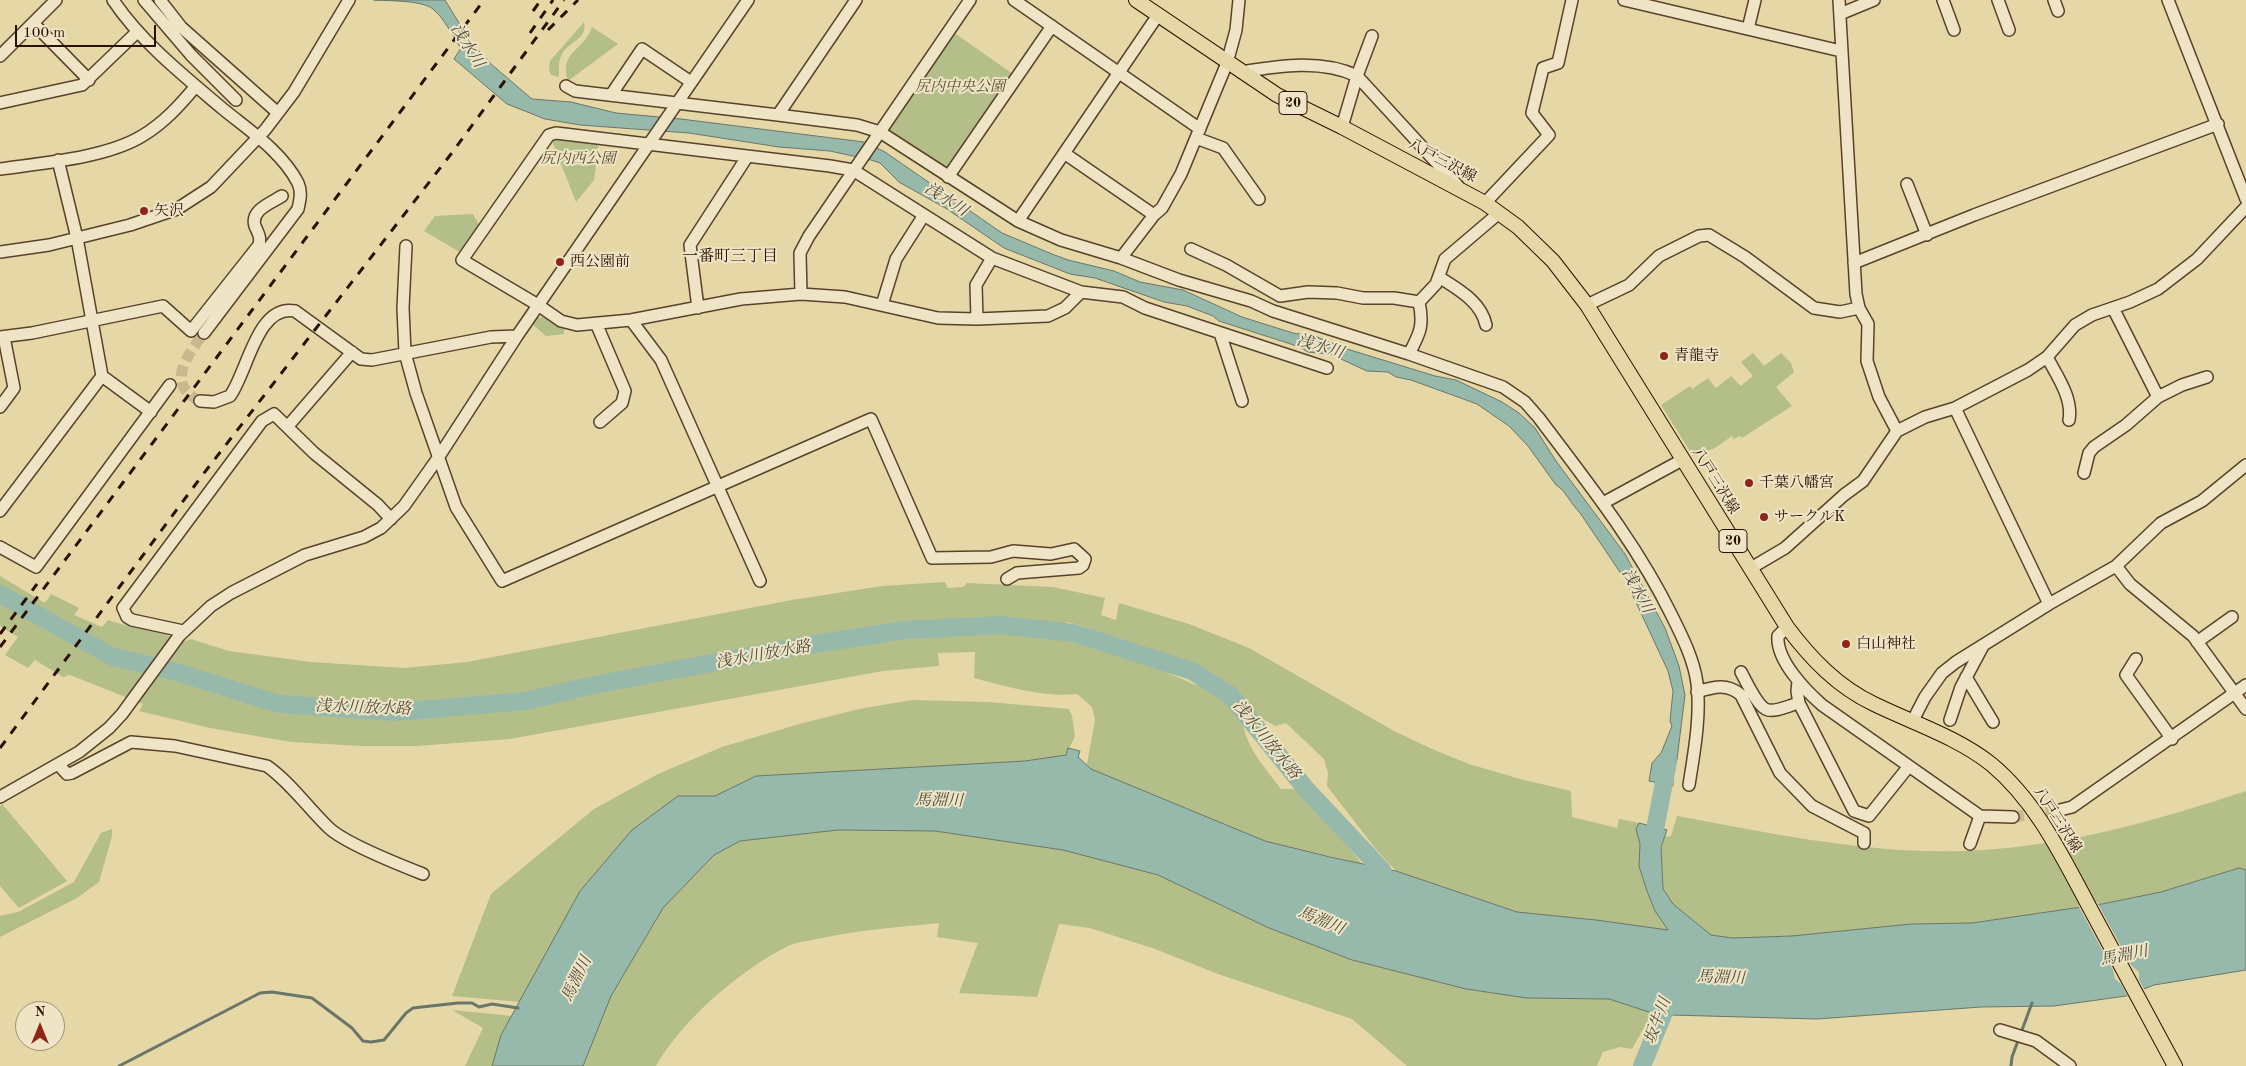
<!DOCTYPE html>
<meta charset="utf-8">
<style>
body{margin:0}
#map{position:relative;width:2246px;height:1066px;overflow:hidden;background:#e6d7a7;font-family:"Old Standard TT",serif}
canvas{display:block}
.north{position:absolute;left:15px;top:1001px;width:50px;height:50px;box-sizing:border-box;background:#efe5c6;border:1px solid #a09077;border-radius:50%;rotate:0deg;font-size:14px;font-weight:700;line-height:20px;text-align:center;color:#291100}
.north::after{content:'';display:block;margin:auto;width:18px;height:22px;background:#8f2418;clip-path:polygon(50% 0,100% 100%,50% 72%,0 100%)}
.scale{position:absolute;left:15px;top:25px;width:141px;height:22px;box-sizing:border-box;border:2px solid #291100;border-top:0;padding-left:6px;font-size:15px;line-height:18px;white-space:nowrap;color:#291100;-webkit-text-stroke:4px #efe5c6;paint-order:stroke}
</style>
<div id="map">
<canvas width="2246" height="1066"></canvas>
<div class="north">N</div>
<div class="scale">100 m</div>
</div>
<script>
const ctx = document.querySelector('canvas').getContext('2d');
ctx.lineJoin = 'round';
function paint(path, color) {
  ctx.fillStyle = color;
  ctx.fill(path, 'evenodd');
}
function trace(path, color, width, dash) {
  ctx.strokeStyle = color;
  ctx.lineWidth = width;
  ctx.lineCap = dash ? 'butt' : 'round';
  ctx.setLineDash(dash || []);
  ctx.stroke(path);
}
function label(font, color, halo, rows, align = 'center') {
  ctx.font = font + ' "Old Standard TT","Noto Serif JP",serif';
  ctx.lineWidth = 4;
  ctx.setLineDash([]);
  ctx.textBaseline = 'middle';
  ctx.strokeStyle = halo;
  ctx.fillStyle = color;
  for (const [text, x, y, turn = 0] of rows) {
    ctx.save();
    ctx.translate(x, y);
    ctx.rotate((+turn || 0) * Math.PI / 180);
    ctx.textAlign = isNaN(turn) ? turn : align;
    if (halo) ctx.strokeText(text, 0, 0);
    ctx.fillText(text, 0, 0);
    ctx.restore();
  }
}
const green = new Path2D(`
 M584,22C588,41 567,41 561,56C558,63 559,70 559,77L551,75L549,70L550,61Z
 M592,27L618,44L568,81C558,52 585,50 592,27Z
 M953,32L1013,74L947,172L886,131Z
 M555,138L599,142L594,180L576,202L552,141Z
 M473,214L481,228L463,254L424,231L435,216Z
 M543,317L564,329V334L546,336L533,325L536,318Z
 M1753,353L1764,366L1781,353L1791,363L1794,372L1776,387L1792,406L1742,438L1740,436L1734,439L1732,436L1715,448L1693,456L1661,405L1690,386L1692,389L1708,378L1716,388L1731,376L1741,386L1753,376L1741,362Z
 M0,576L45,603L51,594L79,608L74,615L102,627L108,620L128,626L165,631L166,635L186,641L191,639L229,651L311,662L404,668L467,662L792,600L882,586L945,582L948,588L963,587L967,583L1053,587L1105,598L1101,615L1116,620L1119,603L1189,624L1249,648L1394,731L1432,749L1469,764L1520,779L1571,791L1572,817L1617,828L1619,819L1639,823L1636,829L1640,844L1639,866L1647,891L1655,911L1668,931L1596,920L1517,912L1396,871L1375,848L1327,786L1328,773L1324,759L1286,723L1275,726L1253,713L1228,686L1194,668L1080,625L1066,622L1062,635L1142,661L1193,684L1204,687L1242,715C1243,745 1264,766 1281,789H1295L1326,819L1362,864L1265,841L1091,769L1087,764L1095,720L1092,707L1077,694C1046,698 1004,686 974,678L975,652L938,653L939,666L883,671L510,739L417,746H361L291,742L210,728L139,711L143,704L70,675L63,677L35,660L28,668L5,655L18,637L0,626Z
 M912,700L988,702L1069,709L1072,716L1075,736L1066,755L1025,761L756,776L715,796H678L531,982L520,1002L452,996L491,894L594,809L658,774L722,747L803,723L859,709Z
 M2246,791V870L2239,868L2161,892L2102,904L1972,923L1911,924L1792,936L1732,938L1711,935L1673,904L1663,889L1661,847L1664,837L1671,836L1677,816C1781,835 1889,859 1996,849C2082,842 2164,818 2246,791Z
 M2,804L67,881L19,908L0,886V806Z
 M112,829V836L99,882L77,898L0,937V916L18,912L74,882L101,833Z
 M838,830L935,831L1063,850L1158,875L1269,928L1352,960L1466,989L1527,998L1609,999L1652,1013L1632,1049L1620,1047L1603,1052L1597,1066H1407L1352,1019L1218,974L1155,949L1090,928L1059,924L1037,997L959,993L978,943L937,937L939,923C898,927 858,930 817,939C808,941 796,942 788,946C740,970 682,1020 656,1066H583L611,996L663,908L714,855L740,841Z
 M452,1010L512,1016L501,1035L492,1066H465L483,1028Z`);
const water = new Path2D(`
 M374,0H445L470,41L491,64L532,99L571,102L616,113L681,119L864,142L885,152L1002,233L1052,254L1068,260L1114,271L1140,282L1183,290L1242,317L1293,333L1317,337L1347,349L1435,376L1456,380L1502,402L1519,413L1535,428L1556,461L1625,554L1665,628L1679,666L1685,695L1677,759L1673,773V786L1649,781L1652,763L1661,753L1672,726L1670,721L1673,691L1668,671L1626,581L1580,513C1571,504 1565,490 1556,485L1528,446L1509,426L1477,404L1411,380L1396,377L1388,372L1367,371L1330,354L1308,352L1300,347L1219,321L1213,316L1187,306L1164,302L1095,278L1070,274L1004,248L947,209L899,182L880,163L871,160L830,151L779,147L689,133L580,125L545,119L507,104L454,59L461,48C452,35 444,18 433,9C422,0 388,1 374,0Z
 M1068,748L1080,751L1078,757L1091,769L1265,841L1330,857L1396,871L1517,912L1596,920L1668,930L1655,911L1647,891L1639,866L1640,844L1636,829L1639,823L1667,830L1661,847L1663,889L1673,904L1711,935L1732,938L1792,936L1911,924L1972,923L2102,904L2161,892L2239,868L2246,870V970L2154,985L2126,996L2054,1006L1981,1007L1817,1019L1670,1015L1652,1013L1609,999L1527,998L1466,989L1352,960L1269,928L1158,875L1063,850L935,831L838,830L740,841L714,855L663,908L611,996L583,1066H492L501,1035L580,891L632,830L678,796H715L756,776L1025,761L1066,755Z`);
const pier = new Path2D(`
 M2097,902L2131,965L2139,972V980L2145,991L2128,997L2121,984L2115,979L2113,970L2078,905Z`);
const stream = new Path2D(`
 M119,1066L260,993L272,992L312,998L352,1028L363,1041L371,1042L384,1040L406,1013L413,1008L458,1003H472L479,1007L492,1004L518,1008
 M2011,1066L2012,1057L2032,1003`);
const river = new Path2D(`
 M0,594L113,657L170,670L279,704L396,712L526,701L589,686L802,646L905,630L1000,625L1074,633L1192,671L1230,695L1306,789L1382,870L1387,888
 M1651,850L1668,762
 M1642,1066L1665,1010L1670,991`);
const minorTunnel = new Path2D(`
 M200,401C164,384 188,355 204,333
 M2013,817L2056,811`);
const minor = new Path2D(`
 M113,0C141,42 184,76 223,109C250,131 282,152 298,183C302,192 300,200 298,209L204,333
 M144,0L191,55L236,100
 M160,0L181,27L278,113
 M856,0L778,115L857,125L880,132L1018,221L1061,240L1121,258L1179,280L1251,301L1273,311L1409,354L1503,387L1525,402L1539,418C1587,482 1637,544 1672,616C1682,636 1694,660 1697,683C1701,716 1694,753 1689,785
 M1014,0L1200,129
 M1624,0L1841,51
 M1839,0L1856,294L1859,308L1868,324L1867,361L1879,397L1897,431
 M1943,0L1954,30
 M1998,0L2009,30
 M2054,0L2058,11
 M2168,0L2246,199
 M1840,14L1874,0
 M33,23L89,80
 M1748,29L1755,0
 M0,56L56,0
 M1241,72C1279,66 1321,59 1357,76L1458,186
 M566,86L575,91L778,115
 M611,95L642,49L691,82
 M0,103L82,85L137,32
 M1342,127L1357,76L1372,36
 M1196,138L1223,148L1259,199
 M1064,153L1154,215
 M58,160L77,238L102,376L151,412
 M0,169C42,163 106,158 142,136C164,123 180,105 196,86
 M948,177L1052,26
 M1907,184L1927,235
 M1485,203L1549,135L1532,113L1543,68L1558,63L1572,0
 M1018,221L1158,15
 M406,246L403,308L405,353L416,393L456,507L502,581L871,419L932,558L991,557L1013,551L1051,554L1074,549L1085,559L1083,565L1079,568L1017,573L1007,579
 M1191,249L1226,265L1280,296L1308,292L1337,293L1363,298H1394L1419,302
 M0,252L49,245L130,225L177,209L211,187L265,130L294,92L349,0
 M1121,258L1154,215L1162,208L1181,174L1227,63L1236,30L1239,0
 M1854,263L1974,215L2218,124
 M1439,277C1457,289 1481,301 1486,325
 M1081,292L1065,308L1048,316L977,319L938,318L845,297L801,294L741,299L631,320L577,325L561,321L538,305L462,260L549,135L556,133L830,166L853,170L992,258L1081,292L1123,297L1145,308L1327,368
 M801,294L800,253L809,236L970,0
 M882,305L896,259L924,215
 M1587,305L1629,285L1659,256L1699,236L1709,235L1745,257L1814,308L1840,312L1859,308
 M698,308L690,245L747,157
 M2113,308L2158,397
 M977,319L976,285L992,258
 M631,320L661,360L760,581
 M596,323L625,391L622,403L600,422
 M1220,333L1242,401
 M0,337L32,333L163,306L191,331L259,245C261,237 258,233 255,226C250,210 271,203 282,196
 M1409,354C1420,333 1424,326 1419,302L1436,284L1445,259L1499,213
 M2047,357C2057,376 2073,398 2069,420
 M200,401L214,402L230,396C248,371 257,304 295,311L361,359L372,360L491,337L517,336
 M0,407L14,388L4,337
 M1955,408L2049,604
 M288,426L352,352
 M2084,473L2089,453L2094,447L2126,425L2158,397L2182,385L2207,377
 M1603,503L1682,460
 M0,511L102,376
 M0,547L36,567L170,385
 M2116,566L2130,584L2193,636L2246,709
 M1751,568L1785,548L1844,495L1863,481L1897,431L1925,417L1955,408L2028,370L2047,357L2075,325L2092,315L2130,302L2158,289L2197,259L2246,207
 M1787,627L1778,636C1776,660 1805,690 1822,705L1980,816L2013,817
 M183,631L132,620L127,617L123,608L262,421L274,414L314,453L378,505L391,519
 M2197,642L2232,617
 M2136,659L2126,675L2172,739
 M1741,672C1746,681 1758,708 1768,710C1777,712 1790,705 1799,703
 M1966,677L1993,722
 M1798,681L1797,691L1799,703L1854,811L1869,816L1909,766
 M1697,692C1714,687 1727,683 1741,695L1780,773L1812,806L1864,833V843
 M1950,720L1961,687L1983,646
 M1912,722L1925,697L1942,673L1956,662L2049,604L2116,566L2161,523L2202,501L2246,465
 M58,764L67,774L72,773L131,742L175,746L267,766C291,783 308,808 329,828C346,844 400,865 423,874
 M0,797L79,752L109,728L122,714L179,636L211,606L231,593L305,555L364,537L381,528L404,506L438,458L517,336L748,0
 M2056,811L2072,807L2246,685
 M1970,844L1980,816
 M2000,1030L2036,1041L2070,1066`);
const major = new Path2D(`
 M1136,0L1277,95L1342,127L1485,203L1518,227L1553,261L1587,305L1787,627C1811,659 1838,687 1874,704C1913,723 1957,737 1991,764C2037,802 2063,858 2091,910C2119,962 2147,1014 2175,1066`);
const rail = new Path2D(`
 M533,11L541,0
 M548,30L578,0
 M530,33L553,0
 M0,634L37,584
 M0,647L484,0
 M0,748L201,477L451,154L564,0`);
const markers = [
 [144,211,5,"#8f2418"],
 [560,262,5,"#8f2418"],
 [1664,356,5,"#8f2418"],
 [1749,483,5,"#8f2418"],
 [1764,517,5,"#8f2418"],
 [1846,644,5,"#8f2418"]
];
const shields = [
 [1293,103,28],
 [1733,541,28]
];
const shieldNames = [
 ["20",1293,103],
 ["20",1733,541]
];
const parkNames = [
 ["尻内中央公園",960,87],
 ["尻内西公園",578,159]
];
const streetNames = [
 ["八戸三沢線",1442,161,28],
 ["八戸三沢線",1715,481,58],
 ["八戸三沢線",2057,820,57]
];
const poiNames = [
 ["矢沢",154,211],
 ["西公園前",570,262],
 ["青龍寺",1674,356],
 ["千葉八幡宮",1759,483],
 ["サークルK",1774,517],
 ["白山神社",1856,644]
];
const waterNames = [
 ["浅水川",467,46,58],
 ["浅水川",946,200,32],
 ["浅水川",1320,347,17],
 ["浅水川",1637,591,62],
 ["浅水川放水路",763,655,-10],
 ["浅水川放水路",363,708,2],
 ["浅水川放水路",1266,740,51],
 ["馬淵川",939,801,1],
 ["馬淵川",1321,921,23],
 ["馬淵川",2124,956,-11],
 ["馬淵川",1721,978,2],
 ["馬淵川",577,979,-64],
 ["坂牛川",1658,1021,-70]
];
const neighbourhoodNames = [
 ["一番町三丁目",730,257]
];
paint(green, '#b4be88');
paint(water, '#96b9ac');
trace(water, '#6a7667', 1);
paint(pier, '#e6d7a7');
trace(stream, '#6a7667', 3);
trace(river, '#96b9ac', 18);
trace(minorTunnel, '#cab98e', 11, [11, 5.5]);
trace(minor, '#58422a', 14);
trace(major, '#291100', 16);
trace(minor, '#efe5c6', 11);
trace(major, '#e6d7a7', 14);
trace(rail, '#291100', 3, [9, 9]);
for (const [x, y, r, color] of markers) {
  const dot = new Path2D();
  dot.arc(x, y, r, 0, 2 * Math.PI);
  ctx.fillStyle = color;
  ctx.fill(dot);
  trace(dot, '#efe5c6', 2);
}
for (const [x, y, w] of shields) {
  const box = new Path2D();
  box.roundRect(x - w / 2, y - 11.5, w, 23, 4);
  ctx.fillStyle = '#efe5c6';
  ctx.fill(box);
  trace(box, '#291100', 1);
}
label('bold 14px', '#291100', null, shieldNames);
label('italic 15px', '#5a4e30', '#efe5c6', parkNames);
label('15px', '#291100', '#efe5c6', streetNames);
label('15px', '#291100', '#efe5c6', poiNames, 'left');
label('italic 16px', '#4f4c3c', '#efe5c6', waterNames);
label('16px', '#291100', '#efe5c6', neighbourhoodNames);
</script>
